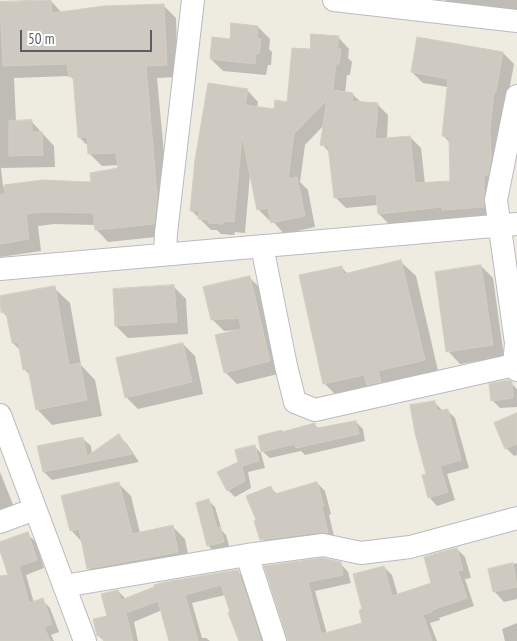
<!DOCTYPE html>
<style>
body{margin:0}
#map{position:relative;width:517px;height:641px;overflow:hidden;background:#eeece1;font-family:"PT Sans Narrow",sans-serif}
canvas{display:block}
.scale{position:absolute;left:20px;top:30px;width:132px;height:22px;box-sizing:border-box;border:2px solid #595d63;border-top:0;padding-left:6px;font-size:15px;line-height:18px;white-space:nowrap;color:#595d63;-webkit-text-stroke:4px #fff;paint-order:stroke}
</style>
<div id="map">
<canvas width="517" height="641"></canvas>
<div class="scale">50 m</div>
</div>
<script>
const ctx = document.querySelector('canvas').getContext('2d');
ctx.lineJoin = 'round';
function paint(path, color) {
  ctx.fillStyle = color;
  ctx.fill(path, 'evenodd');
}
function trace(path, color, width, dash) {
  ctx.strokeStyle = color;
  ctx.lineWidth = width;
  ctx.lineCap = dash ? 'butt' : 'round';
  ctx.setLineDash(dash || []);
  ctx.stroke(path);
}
const shadow = new Path2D(`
 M445,0H517V16L453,8Z
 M51,1L62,13L163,5L176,18L178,77L157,78L169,208L166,236L108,242L96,229V225L54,224L38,226L41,251L0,257V3ZM70,76L74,80L79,137L89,147V153L102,166L119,165V169L92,183L42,181L3,187L1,168L55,167L54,146L32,122H16L14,78Z
 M258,27L270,39L269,49L272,52L271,65H268L266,75L223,71L211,59L231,40Z
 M338,37L349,49L348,58L352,62L350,75H347L345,93L352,94L362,103L377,104L388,115L387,139L410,137L421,148L425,184L451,182L450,143L443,135L448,87L423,83L412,72L503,53L514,64L507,102L494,218L455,221L452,218L390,225L379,214L378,205L346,208L335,197L330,153L322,144L324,125L305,145L300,182L308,190L315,227L284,234L272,220L270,221L258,209L250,174L245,233L235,232L234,235L221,234L217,230H211L191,210L247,90L258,102L257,108L275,110L288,103L311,51Z
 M400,261L416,276L439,375L339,398L324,383L341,267L348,274Z
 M481,266L493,278L504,357L460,364L448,351Z
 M249,277L261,289L282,373L237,384L225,372L236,330L224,331L212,319Z
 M174,287L186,299L188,334L128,338L116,326Z
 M54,288L70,303L81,365L95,380L102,416L52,425L37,409L31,376L24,369L21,351L13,343L8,318L3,312L0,298Z
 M183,344L195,356L203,394L138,409L126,397Z
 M511,383L517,389V407L500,408L492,400Z
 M434,402L443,411L447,410L455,418L469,468L447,474L455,500L437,506L429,497L428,475Z
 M517,414V456L516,455L514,456L506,448Z
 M356,422L363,429L365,441L305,455L301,451L270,458L262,451L283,433L315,425L319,429Z
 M119,436L127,444L139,462L52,480L44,472L82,438L91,446L92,454Z
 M254,446L261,453L265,468L248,472L251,488L235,497L228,490L239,463Z
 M0,472L18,517L0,523Z
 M317,483L325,491L331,514L329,515L335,540L270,548L262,539L257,521L270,487L277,494Z
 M119,484L131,496L140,533L173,527L185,539L190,564L100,580L88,568L82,542L71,530Z
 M209,501L215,507L222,531L226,535L230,549L214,552L208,545Z
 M27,534L36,542L44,568L26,575L34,603L42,600L50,608L59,632L51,635L54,641H0V613L25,606L0,548V543Z
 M457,549L465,557L471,578L465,579L474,606L439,618L440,620L430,623L437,641H289L266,567L340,563L348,572L351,583L315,591L327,634L364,624L363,610L384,567L392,575L398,596L433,584Z
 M517,563V599L504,602L494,591L489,570Z
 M238,571L246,580L266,641H239L225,595L192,603L202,638H206L210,641H171L162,610L134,622L138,641H104L98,635L109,616L118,591L126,599Z
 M517,623V641H505L502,629Z`);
const building = new Path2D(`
 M51,0L52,13L104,6L164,4L167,65L146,66L157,195L154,224L95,230L93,213L41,212L26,214L29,239L0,244V195L5,194L4,185L42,180L91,182L90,173L118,168L116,153L88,154L87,137L78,138L73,76L69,77L67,64L3,66L0,2Z
 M231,23L258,26L257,38L261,39L259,54L256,53L255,64L210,59L212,37L230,39Z
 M311,34L339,36L337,49H341L339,64H336L333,90L353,93L352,101L378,103L375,139L410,136L415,183L450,181L449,137L442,136L448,79L411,72L417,37L503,52L496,92H494L490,129L491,159L488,175H484V207L442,210V207L378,214L376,194L334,198L328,146L320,145L327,100L294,134L288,179L297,177L305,216L271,223L268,208L257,210L242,136L234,222L224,221L223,224L208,223L209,220L198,219L199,211H190L195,160L208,83L248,89L245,105L274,109L275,100L287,102L292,48L310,49Z
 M32,120V132H42L43,155L9,156V121Z
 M401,260L425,360L378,371L381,382L367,385L364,375L323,384L299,275L342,266L343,274Z
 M481,265L493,345L446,352L435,272Z
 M250,276L270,361L224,373L215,335L241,329L239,318L211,320L203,287Z
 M174,285L177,322L115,326L113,289Z
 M55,286L69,365L80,363L87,400L36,410L28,369L23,370L18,342L12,343L6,312L1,313L0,296Z
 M183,343L192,382L125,398L116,358Z
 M509,380L512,382L513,398L491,401L489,384Z
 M435,401L437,411L448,409L461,460L440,466L448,492L428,498L422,475L426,474L415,433L410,405Z
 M517,413V444L505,449L494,423Z
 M356,421L359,434L296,448L295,444L261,452L258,436L282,430V432L315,423L316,428Z
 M119,434L132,454L43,472L37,446L83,437L87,456Z
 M255,445L259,461L242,466L245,481L227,491L217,472L238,462L235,450Z
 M119,482L132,534L173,525L178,552L87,569L79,529L70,531L61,496Z
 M317,482L324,506L322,507L328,533L321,532L260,540L254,521L256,520L246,496L271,486L274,494Z
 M209,499L217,528L220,527L224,542L207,546L196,503Z
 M28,532L37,560L19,566L29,603L43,598L52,624L44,627L50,641H0V576L8,575L0,551V542Z
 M457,548L463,570L458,571L467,598L432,610V612L423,615L432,641H288L264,566L322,558L341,562L343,575L308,582L321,634L362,623L359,610L362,609L353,574L384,566L392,596L431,583L424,557Z
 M513,563L517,587L493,592L488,569Z
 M238,570L261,641H239L228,613L230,612L221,585L185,595L198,641H169L158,601L126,613L133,641H104L102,635L97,636L93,619L107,616L101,594L118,590L121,600L154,587V585L165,582Z`);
const minor = new Path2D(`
 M334,0L517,21
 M517,96L496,200L516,343L514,365L517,370
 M262,246L286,366L295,402L315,410L514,365
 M165,254L166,233L193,0
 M0,269L517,224
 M0,415L85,641
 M0,522L35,509
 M247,555L275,641
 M64,586L247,555L323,545L361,553L410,547L517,518`);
paint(shadow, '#0003');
paint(building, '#cecac2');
trace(building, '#d3cebf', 1);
trace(minor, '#b9bbc1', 24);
trace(minor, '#fff', 22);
</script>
